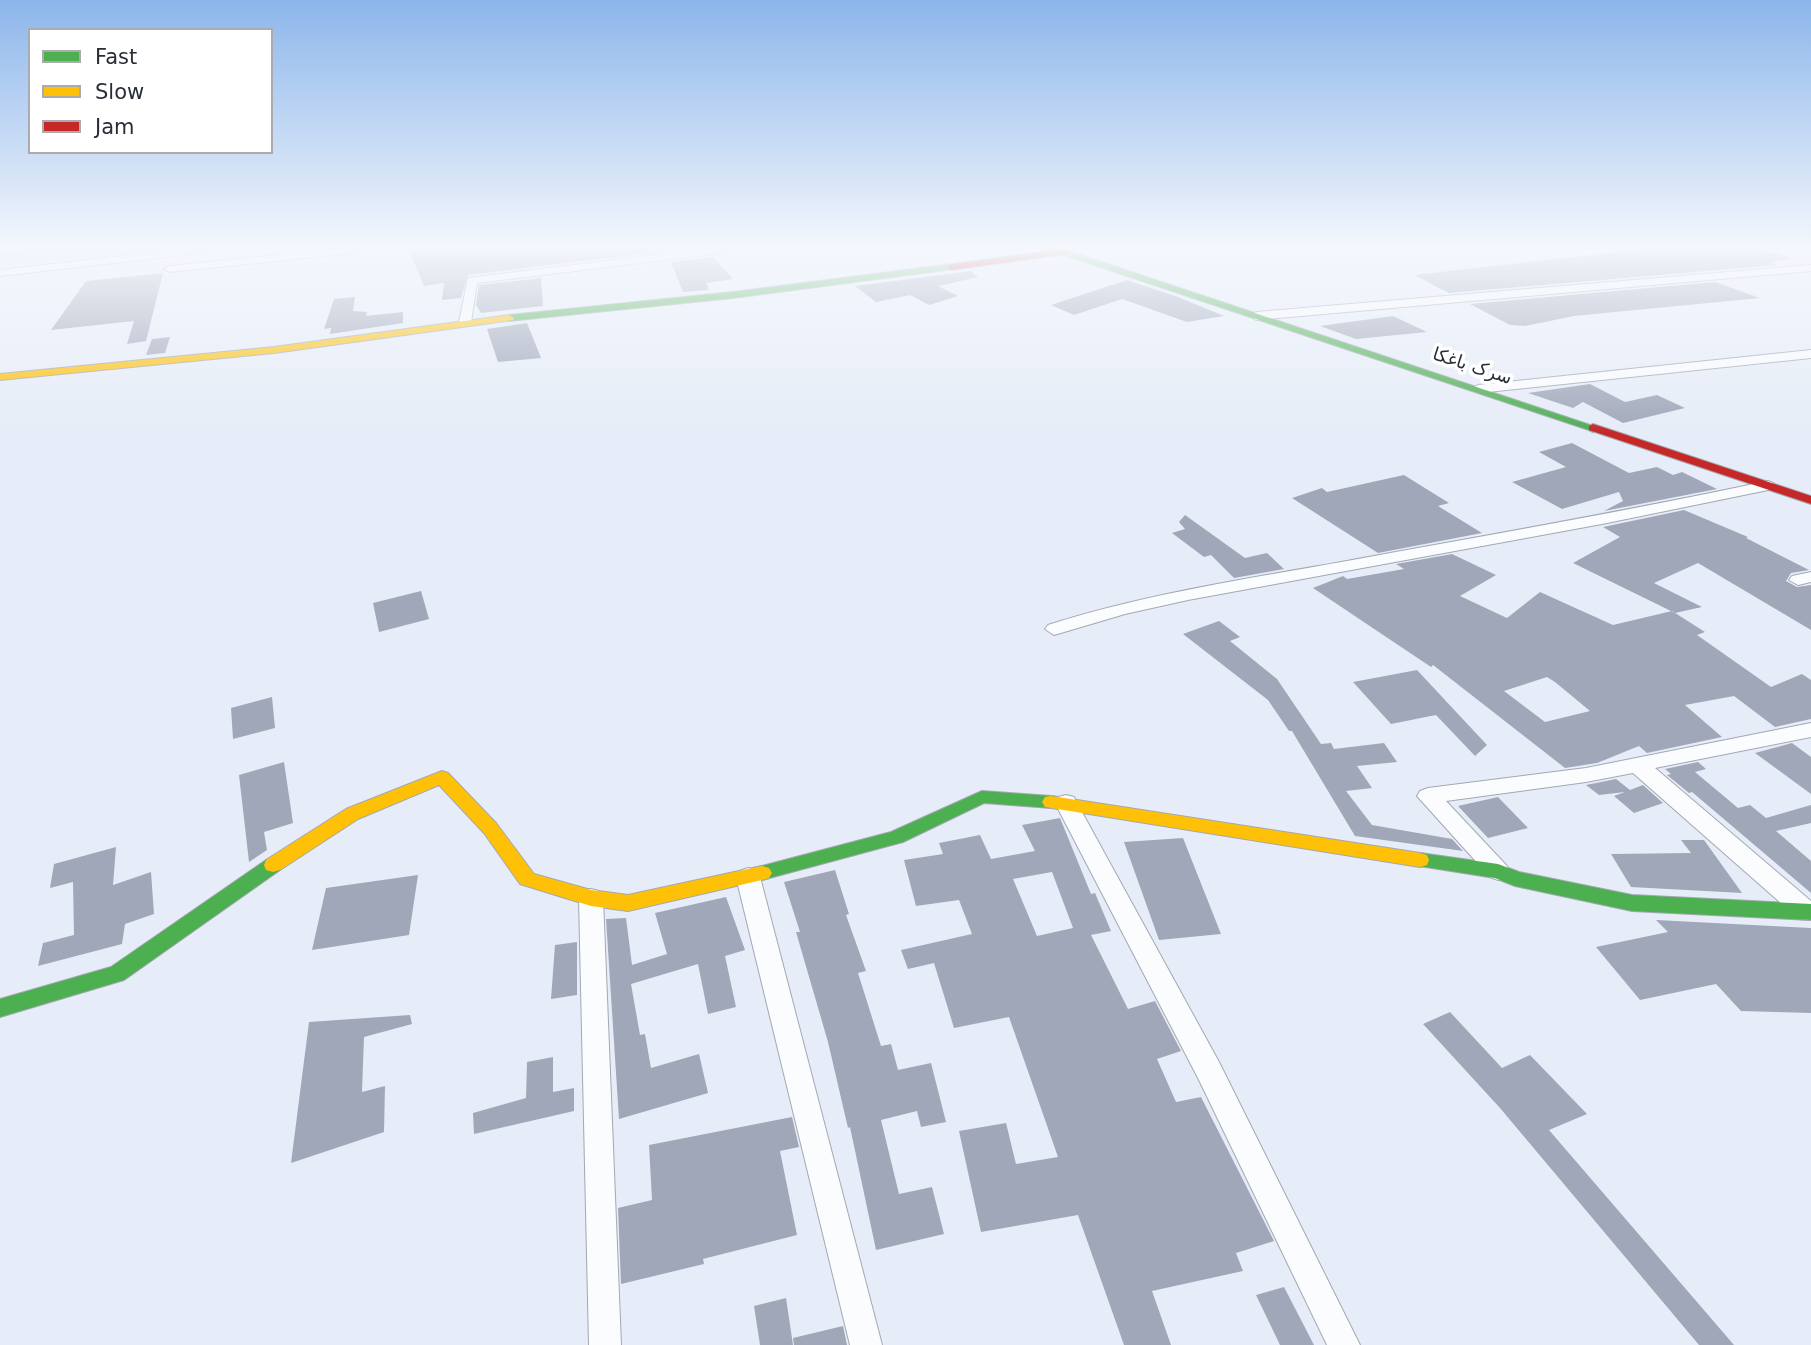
<!DOCTYPE html>
<meta charset="utf-8">
<style>
body{margin:0}
#map{position:relative;width:1811px;height:1345px;overflow:hidden;background:#e7edf8;font-family:"DejaVu Sans",sans-serif}
canvas{display:block}
.legend{position:absolute;left:28px;top:28px;width:245px;height:126px;box-sizing:border-box;background:#fff;border:2px solid #a9abaf;margin:0;padding:9px 12px;list-style:none;font-size:21px;color:#282d36}
.legend li{display:flex;align-items:center;gap:14px;height:35px}
.legend b{width:35px;border:2px solid #a9abaf}
</style>
<div id="map">
<canvas width="1811" height="1345"></canvas>
<ul class="legend">
<li><b style="height:9px;background:#4caf50"></b>Fast</li>
<li><b style="height:9px;background:#ffc107"></b>Slow</li>
<li><b style="height:9px;background:#c62828"></b>Jam</li>
</ul>
</div>
<script>
const ctx = document.querySelector('canvas').getContext('2d');
ctx.lineJoin = 'round';
function paint(path, color) {
  ctx.fillStyle = color;
  ctx.fill(path, 'evenodd');
}
function trace(path, color, width, dash) {
  ctx.strokeStyle = color;
  ctx.lineWidth = width;
  ctx.lineCap = dash ? 'butt' : 'round';
  ctx.setLineDash(dash || []);
  ctx.stroke(path);
}
function label(font, color, halo, rows, align = 'center') {
  ctx.font = font + ' "DejaVu Sans",Vazirmatn,sans-serif';
  ctx.lineWidth = 7;
  ctx.setLineDash([]);
  ctx.textBaseline = 'middle';
  ctx.strokeStyle = halo;
  ctx.fillStyle = color;
  for (const [text, x, y, turn = 0] of rows) {
    ctx.save();
    ctx.translate(x, y);
    ctx.rotate((+turn || 0) * Math.PI / 180);
    ctx.textAlign = isNaN(turn) ? turn : align;
    if (halo) ctx.strokeText(text, 0, 0);
    ctx.fillText(text, 0, 0);
    ctx.restore();
  }
}
const built = new Path2D(`
 M0,245H238L0,266Z`);
const building = new Path2D(`
 M423,245H648L649,253L468,275L461,298L442,300L444,283L424,286L408,248Z
 M1679,245H1748L1793,259L1769,262L1777,265L1449,293L1414,275Z
 M713,257L733,279L706,283L709,290L683,292L671,262Z
 M971,271L978,277L938,286L958,296L929,305L910,295L876,302L855,286Z
 M163,273L146,341L127,344L134,321L51,330L86,281Z
 M541,278L543,306L481,313L476,305L479,285Z
 M1127,280L1178,297L1224,316L1187,322L1122,299L1074,315L1051,305Z
 M1715,282L1760,298L1574,316L1525,326L1510,325L1470,304Z
 M355,297L353,311L367,312L366,316L403,312V323L330,334L331,328L324,329L334,299Z
 M1393,316L1427,332L1356,339L1320,326Z
 M527,323L541,358L498,362L487,329Z
 M170,337L165,353L146,355L152,339Z
 M1590,384L1625,402L1657,395L1685,408L1623,423L1583,402L1573,408L1528,393Z
 M1572,443L1629,473L1657,467L1673,475L1682,472L1717,489L1604,511L1623,501L1619,492L1562,509L1512,482L1566,467L1539,452Z
 M1404,475L1449,503L1438,506L1482,533L1378,553L1292,498L1322,488L1327,492Z
 M1684,510L1748,537L1746,538L1809,570L1791,573L1786,581L1797,587L1811,585V630L1698,563L1654,583L1702,607L1675,613L1573,563L1620,537L1603,527Z
 M1185,515L1245,558L1267,553L1284,569L1234,578L1211,555L1204,557L1172,533L1185,529L1179,522Z
 M1452,554L1496,575L1460,596L1507,618L1540,592L1613,625L1672,611L1705,632L1697,635L1771,687L1802,674L1811,680V719L1775,727L1734,696L1685,705L1722,737L1647,753L1639,746L1597,763L1565,768L1433,665L1431,667L1313,588L1343,576L1347,579L1404,569L1396,564ZM1547,677L1555,682L1590,711L1545,722L1504,691Z
 M421,591L429,619L379,632L373,603Z
 M1219,621L1240,637L1230,641L1277,679L1321,744L1331,743L1334,749L1384,743L1397,762L1357,766L1372,788L1346,791L1372,825L1452,839L1463,851L1355,836L1292,731H1289L1268,700L1183,634Z
 M1417,670L1487,745L1475,756L1436,715L1391,724L1353,682Z
 M272,697L275,728L233,739L231,708Z
 M1792,743L1811,757V794L1755,753Z
 M284,762L293,823L264,832L267,850L249,862L239,775Z
 M1698,762L1706,769L1695,772L1738,808L1750,805L1766,818L1811,805V823L1776,831L1811,861V893L1692,792L1689,793L1667,775L1671,774L1665,769Z
 M1616,779L1630,790L1643,785L1663,803L1634,813L1614,796L1625,792L1599,795L1586,785Z
 M1498,797L1528,828L1488,838L1458,806Z
 M1060,818L1091,894L1095,893L1111,931L1091,935L1128,1009L1155,1001L1181,1051L1157,1059L1176,1102L1201,1097L1274,1241L1236,1253L1243,1271L1152,1291L1171,1345H1124L1078,1215L981,1232L959,1131L1006,1123L1016,1164L1058,1157L1009,1017L954,1028L934,963L908,969L901,950L972,934L959,900L916,906L904,860L943,854L939,843L980,835L991,859L1035,851L1022,825ZM1052,872L1073,928L1037,936L1013,879Z
 M1183,838L1221,934L1159,940L1124,842Z
 M1681,840H1704L1742,893L1631,887L1611,854L1691,853Z
 M116,847L113,885L151,872L154,914L125,924L122,944L38,966L43,943L74,935L73,882L50,888L54,864Z
 M835,870L849,914L846,915L866,971L858,973L881,1046L891,1044L898,1070L931,1063L946,1122L921,1127L917,1111L881,1120L899,1194L932,1187L944,1234L876,1250L850,1127L848,1128L828,1042L796,932H800L784,882Z
 M418,875L409,935L312,950L326,888Z
 M726,897L745,950L725,956L736,1007L708,1014L698,964L631,984L640,1035L645,1034L651,1068L699,1054L708,1093L619,1119L606,919L626,918L632,965L667,954L655,913Z
 M1656,920L1811,928V1013L1741,1011L1716,984L1640,1000L1596,947L1668,932Z
 M577,942V995L551,999L555,945Z
 M1450,1012L1502,1068L1530,1055L1587,1114L1549,1130L1734,1345H1699L1500,1108L1423,1024Z
 M410,1015L412,1024L364,1037L362,1092L385,1086L384,1132L291,1163L309,1022Z
 M553,1057V1092L574,1088V1111L474,1134L473,1113L526,1098L527,1062Z
 M792,1117L799,1147L780,1151L797,1235L703,1259L704,1264L621,1284L618,1208L652,1200L649,1145Z
 M1284,1287L1314,1345H1280L1256,1295Z
 M786,1298L793,1345H760L754,1306Z
 M843,1326L847,1345H794L793,1338Z`);
const street = new Path2D(`
 M22,245H49L44,248L0,254V248Z
 M218,245H249L244,248L0,276V270Z
 M374,245H408L403,248L170,272L164,269L170,266Z
 M738,245H768L763,248L477,283L471,322L465,326L459,322L468,278Z
 M1811,265V271L1256,320L1250,316L1256,312Z
 M1811,350V358L1478,393L1471,389L1478,385Z
 M1768,481L1773,483L1776,486L1773,489L1602,524L1188,600L1125,614L1054,635L1045,629L1048,625C1145,594 1246,579 1347,561C1488,535 1628,511 1768,481Z
 M1811,572V582L1798,585L1789,580L1792,576Z
 M1811,723V737L1655,768L1811,901V920L1799,919L1633,773L1586,782L1446,801L1506,865L1510,871L1506,877L1498,880L1490,877L1417,796L1420,791L1428,788L1586,768Z
 M1066,795L1074,797L1077,803L1219,1062L1360,1345H1327L1199,1080L1055,803L1058,797Z
 M748,868L756,871L760,877L882,1345H850L736,877L740,871Z
 M591,889L599,891L603,898L621,1345H589L579,898L583,891Z`);
const fast = new Path2D(`
 M1042,245H1051L1599,428L1593,432L1589,430L1043,248Z
 M951,264L956,267L954,269L733,298L509,321L504,318L509,315L733,292Z
 M982,791L1051,796L1057,797L1060,802L1057,807L1051,808L984,803L903,842L762,880L755,878L752,873L755,868L762,866L891,832Z
 M1420,853L1498,864L1519,872L1632,895L1811,904V920L1632,911L1515,886L1495,878L1413,865L1411,860L1413,855Z
 M273,858L280,860L282,865L280,870L124,980L0,1017V999L111,967L266,860Z`);
const slow = new Path2D(`
 M509,315L514,318L513,320L274,353L0,380V374L274,347Z
 M442,771L448,773L496,823L534,874L591,890L628,895L762,866L769,868L772,873L769,878L762,880L628,911L591,906L520,884L484,833L439,785L358,819L280,870L273,872L266,870L264,865L266,860L346,809Z
 M1051,796L1420,853L1427,855L1429,860L1427,865L1420,867L1045,807L1042,802L1045,797Z`);
const jam = new Path2D(`
 M1063,249L1067,252L1066,254L951,270L946,267L951,264Z
 M1593,424L1811,496V504L1589,430V426Z`);
const farStreetnames = [
 ["سرک باغکا",1472,367,18]
];
paint(built, '#dce5f9');
paint(building, '#a0a7b9');
trace(street, '#a3a8b2', 2);
trace(fast, '#a3a8b2', 2);
trace(slow, '#a3a8b2', 2);
trace(jam, '#a3a8b2', 2);
paint(street, '#fbfcfe');
paint(fast, '#4caf50');
paint(slow, '#ffc107');
paint(jam, '#c62828');
const sky = ctx.createLinearGradient(0, 0, 0, 433);
sky.addColorStop(0, '#8cb6eb');
sky.addColorStop(0.57, '#f4f7fc');
sky.addColorStop(1, '#f4f7fc00');
ctx.fillStyle = sky;
ctx.fillRect(0, 0, 1811, 433);
label('18px', '#282d36', '#fff', farStreetnames);
</script>
